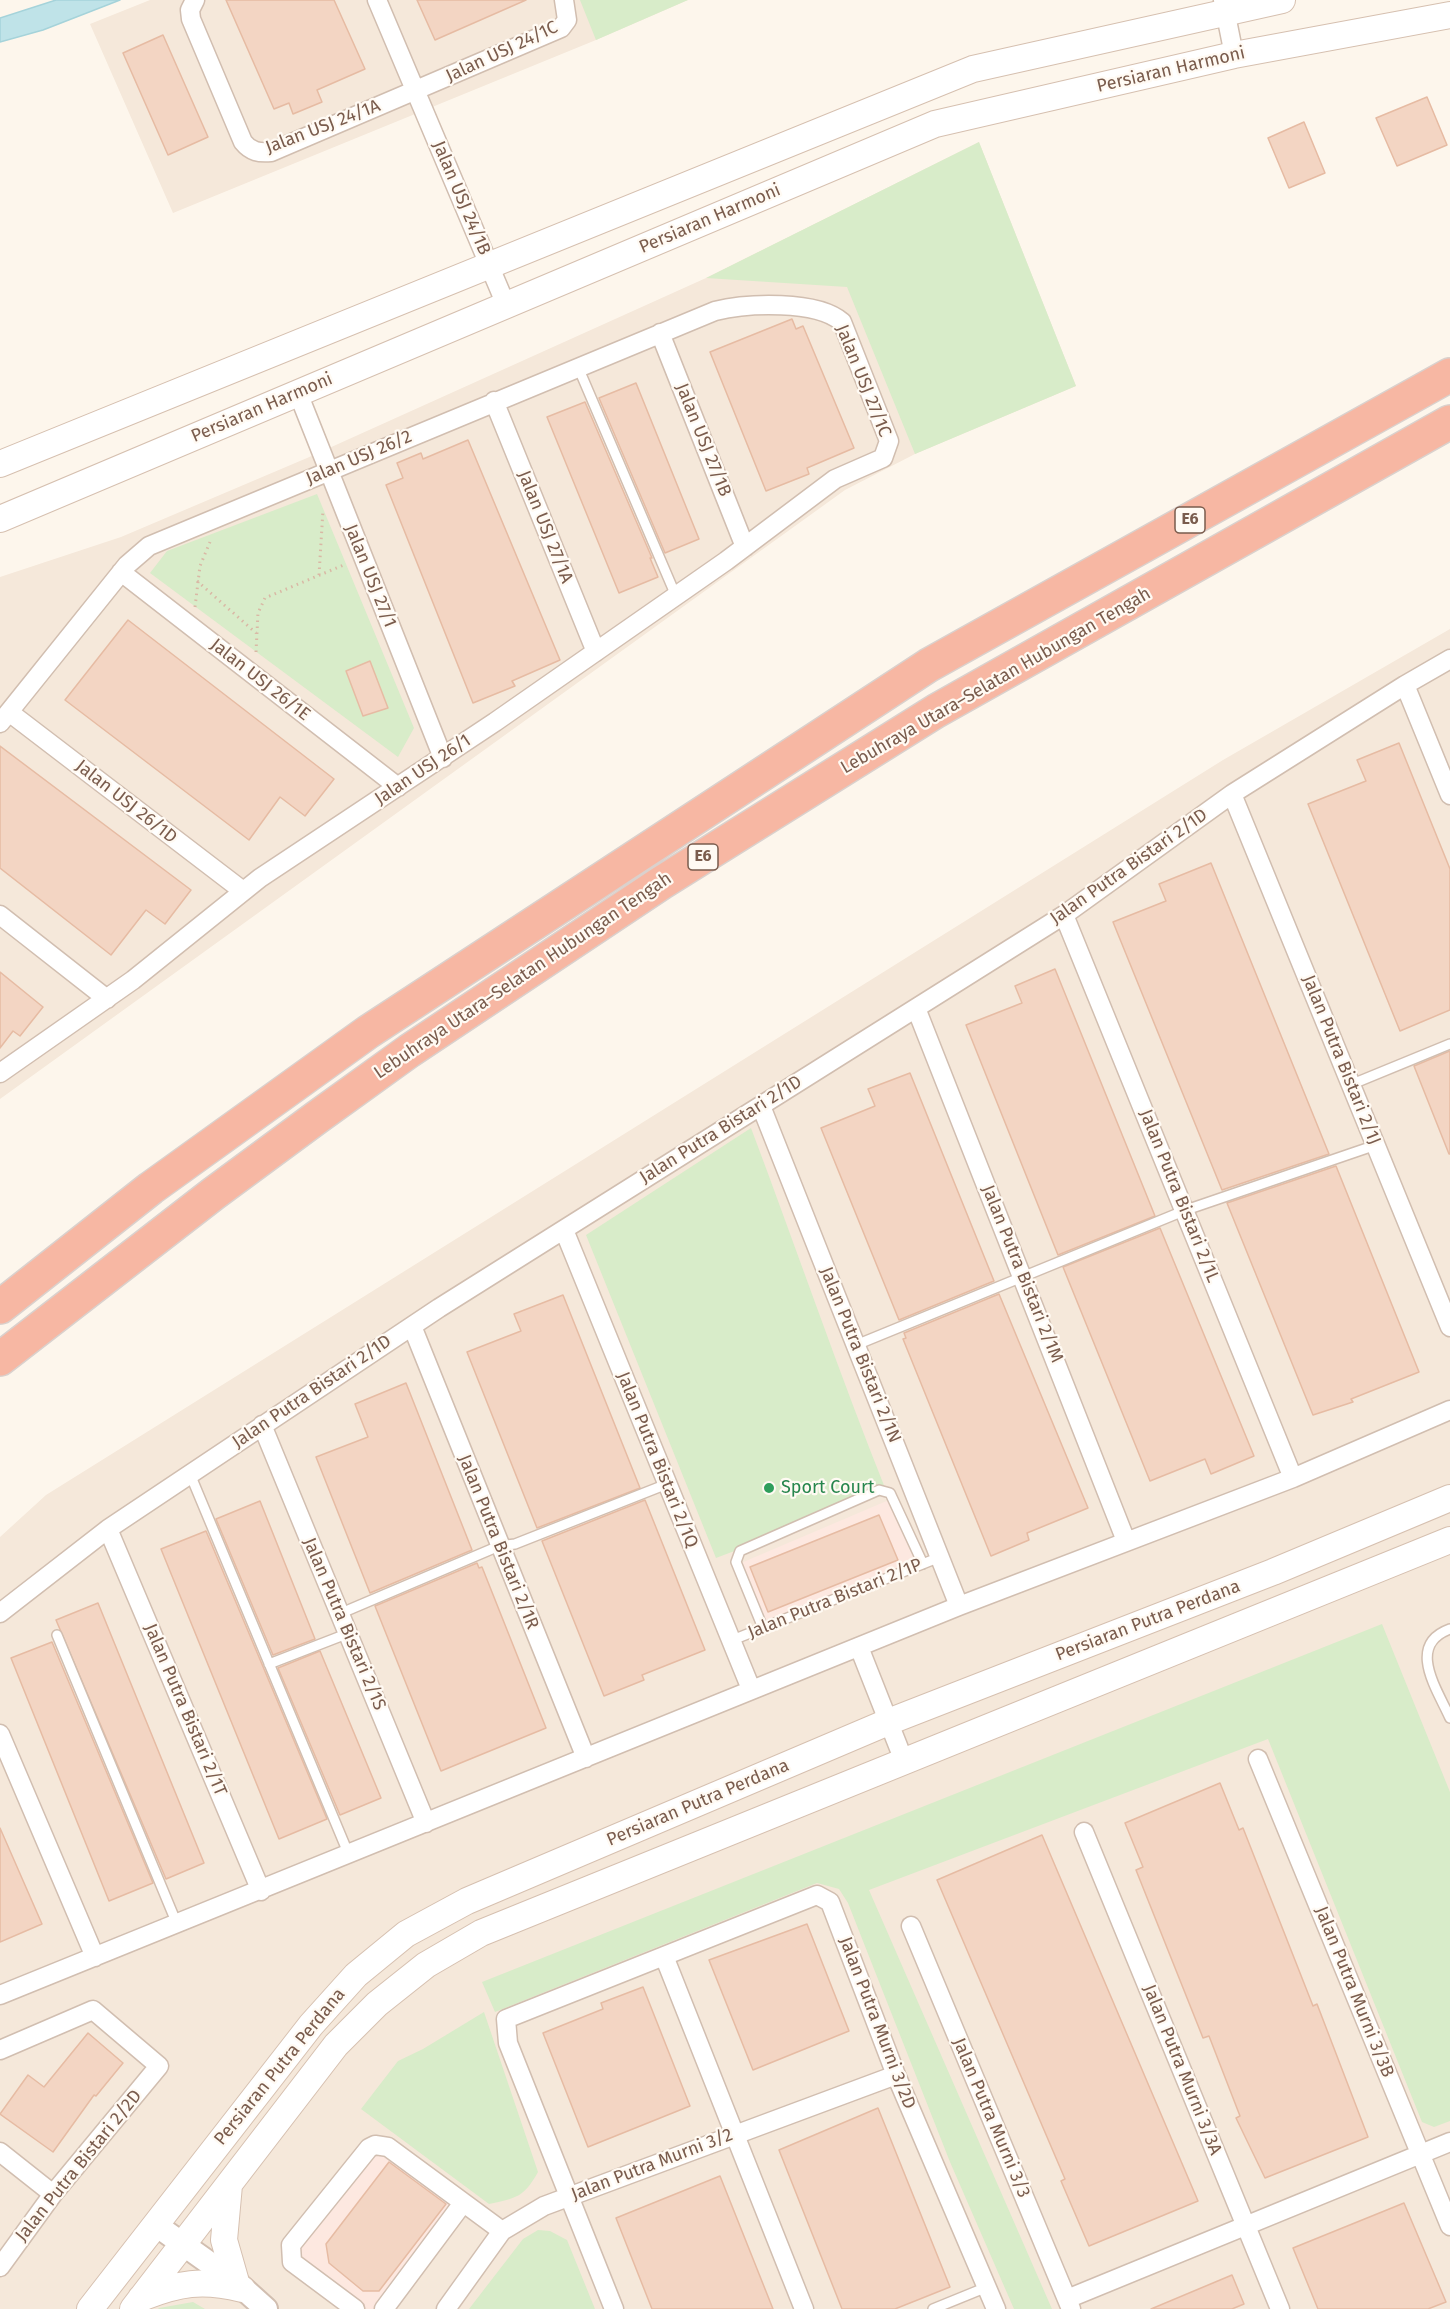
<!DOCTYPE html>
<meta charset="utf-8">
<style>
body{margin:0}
canvas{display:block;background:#fdf6ec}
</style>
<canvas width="1450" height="2309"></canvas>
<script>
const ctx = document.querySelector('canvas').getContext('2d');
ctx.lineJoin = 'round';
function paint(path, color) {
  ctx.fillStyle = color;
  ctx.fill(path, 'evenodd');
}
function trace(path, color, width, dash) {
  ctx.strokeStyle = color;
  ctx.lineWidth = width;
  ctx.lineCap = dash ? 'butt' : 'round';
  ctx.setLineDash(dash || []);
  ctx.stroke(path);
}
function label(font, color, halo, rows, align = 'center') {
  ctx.font = font + ' "Fira Sans",sans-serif';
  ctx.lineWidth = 4.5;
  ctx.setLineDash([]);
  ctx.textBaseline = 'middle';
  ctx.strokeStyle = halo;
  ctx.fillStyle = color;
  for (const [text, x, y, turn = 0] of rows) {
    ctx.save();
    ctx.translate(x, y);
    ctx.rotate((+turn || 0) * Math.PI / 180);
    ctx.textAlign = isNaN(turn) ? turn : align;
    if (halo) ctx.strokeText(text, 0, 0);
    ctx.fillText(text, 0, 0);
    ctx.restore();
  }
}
const residential = new Path2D(`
 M150,0H688L596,40L173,213L90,24Z
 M979,142L1076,386L915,454L845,490L0,1099V577L121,537L307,458L706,278Z
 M1450,629V2309H0V1537L46,1495L1223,760Z`);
const commercial = new Path2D(`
 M889,1500L915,1562L766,1622L741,1563Z
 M374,2153H386L454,2204L375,2309H367L299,2258L298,2247Z`);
const green = new Path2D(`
 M580,0H688L596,40Z
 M979,142L1076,386L915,454L847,287L706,278Z
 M317,494L414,728L398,757L150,573L167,551Z
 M751,1128C797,1250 839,1373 887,1493L716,1558L586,1235Z
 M1382,1624L1450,1792V2121L1434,2127L1422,2122L1268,1739L869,1890L1052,2309H1014L950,2162L848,1903L839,1889L817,1883L495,2012L482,1982Z
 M484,2012L538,2172C524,2197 517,2198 489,2204L361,2109L398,2061L423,2049Z
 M538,2230L550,2231L567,2240L595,2309H469L523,2239Z
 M193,2302L205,2309H158L159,2308Z`);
const water = new Path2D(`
 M56,0H120L43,30L0,42V18Z`);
const building = new Path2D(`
 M226,0H334L365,69L317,90L322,102L293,114L289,103L274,109Z
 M417,0H526L435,40Z
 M163,35L208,137L168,155L123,53Z
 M1427,97L1447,145L1397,166L1376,118Z
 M1304,122L1325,173L1289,188L1268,138Z
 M792,319L796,329L803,326L854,448L807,468L809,474L766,491L710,352Z
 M636,383L699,539L665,553L599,398Z
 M585,402L652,558H650L658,577L619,593L547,417Z
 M468,440L560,660L512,681L515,686L473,703L386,485L403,478L397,463L421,453L423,459Z
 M128,620L334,779L305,816L280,797L249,840L65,700Z
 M370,661L388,708L363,716L346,671Z
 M1399,743L1450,869V1010L1400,1031L1308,804L1366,781L1357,760Z
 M0,746L191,890L165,924L146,910L111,955L0,868Z
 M1211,863L1329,1154L1222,1190L1113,922L1166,901L1159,884Z
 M1055,969L1155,1216L1058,1255L966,1025L1022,1003L1015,986Z
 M0,972L43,1007L20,1036L13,1031L0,1048Z
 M1450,1051V1154H1449L1414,1066Z
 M910,1073L994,1281L899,1320L821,1128L875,1106L868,1089Z
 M1336,1166L1419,1372L1351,1399L1353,1402L1313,1415L1227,1203Z
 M1160,1228L1254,1456L1211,1474L1205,1459L1150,1481L1063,1267Z
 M999,1294L1088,1508L1027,1533L1029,1540L991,1556L903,1339L906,1338L904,1333Z
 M563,1295L640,1488L537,1528L467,1352L521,1331L514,1314Z
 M406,1383L472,1550L370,1593L316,1457L368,1437L355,1404Z
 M645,1500L705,1650L642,1675L644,1680L604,1696L542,1541Z
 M260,1501L315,1639L273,1655L216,1519Z
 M879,1515L898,1560L768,1612L750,1567Z
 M206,1531L327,1819L279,1839L161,1549Z
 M477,1563L479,1568L482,1567L546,1728L441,1771L375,1606Z
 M98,1603L204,1863L166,1879L56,1620Z
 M52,1642L153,1883L109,1901L11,1658Z
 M320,1651L381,1798L340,1815L278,1668Z
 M1220,1783L1239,1830L1243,1828L1313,2006L1317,2004L1368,2137L1265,2178L1236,2118L1240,2116L1209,2036L1203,2038L1136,1870L1143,1867L1125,1823Z
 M0,1828L42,1924L0,1942Z
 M1042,1835L1198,2201L1089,2246L1061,2181L1065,2179L937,1880Z
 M807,1924L849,2031L753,2070L709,1960Z
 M643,1987L690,2106L588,2147L543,2033L603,2009L601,2003Z
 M88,2033L123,2063L96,2096L94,2095L53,2152L0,2114L28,2075L44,2087Z
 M878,2108L950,2287L895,2309H842L779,2150Z
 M389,2162L446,2204L379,2291H363L329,2263L326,2244Z
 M720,2176L773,2309H652L616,2218Z
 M1404,2203L1446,2302L1428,2309H1318L1293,2248Z
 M1232,2275L1244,2304L1232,2309H1151Z`);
const path = new Path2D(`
 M319,575L323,510
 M197,581L256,633
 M195,607L200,566L210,542
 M256,652L258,613L265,598L346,564`);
const service = new Path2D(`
 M578,367L676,596
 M1350,1085L1450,1044
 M856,1345L1186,1210L1376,1145
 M190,1474L349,1855
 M339,1614L499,1546L515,1544L667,1484
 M763,1628L736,1562L740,1551L879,1490L890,1493L923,1564
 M1450,1629C1406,1645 1437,1689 1450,1718
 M57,1635L177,1924
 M730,1641L940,1557
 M269,1664L349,1633
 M933,2309L987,2287`);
const minor = new Path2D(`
 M195,0L190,10L191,19L243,142C251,152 259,153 271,152L561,28L567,20L564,0
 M377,0L506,305
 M1223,0L1234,55
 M660,333L745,547
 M298,393L443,758
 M494,401L596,652
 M121,572L398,787
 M1405,685L1450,795
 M9,712L243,891
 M0,723L127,565L149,546L715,311C747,303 817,300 842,322L889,441L883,458L835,479L726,561L495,722L260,878L133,980L0,1073
 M1232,794L1450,1327
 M0,915L107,999
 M1064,915L1293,1478
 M916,1008L1126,1541
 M761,1106L959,1606
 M564,1230L751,1689
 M412,1326L586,1758
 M262,1425L426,1823
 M108,1529L261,1891
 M0,1613L108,1529L439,1308L1064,915L1232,794L1405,685L1450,659
 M859,1647L904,1761
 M0,1734L95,1957
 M1258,1759L1450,2226
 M1084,1832L1280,2309
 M911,1926L1071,2309
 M664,1956L804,2309
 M0,1995L959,1606L1293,1478L1450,1410
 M0,2050L93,2010L159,2066L53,2194L0,2267
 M0,2152L53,2194
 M1067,2299L1450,2142
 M355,2309L292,2262L291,2245L369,2148L375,2145L388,2147L502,2231
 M384,2309L463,2203
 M446,2309L502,2231L544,2206L896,2075
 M614,2309L508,2043L506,2019L817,1895L830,1902L896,2075L996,2309`);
const tertiary = new Path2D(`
 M156,2225L236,2282L266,2309`);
const secondary = new Path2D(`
 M0,464L973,69L1282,0
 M0,519L935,124L1234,55L1450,15
 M229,2185L224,2240L236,2282
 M141,2298C179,2283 202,2279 242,2289
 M90,2309L311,2025L356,1975L406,1934L467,1901L888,1722L1273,1572L1450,1498
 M133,2309L336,2045L377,2004L426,1965L481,1933L1450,1540`);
const motorway = new Path2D(`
 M0,1307L151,1188L368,1032L929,665L1450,375
 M0,1359L213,1194L316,1118L409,1051L661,883L936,711L1450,422`);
const markers = [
 [769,1488,6,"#2e9e5b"]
];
const shields = [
 [1190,520,30],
 [703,857,30]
];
const shieldNames = [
 ["E6",1190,520],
 ["E6",703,857]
];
const streetNames = [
 ["Jalan USJ 24/1C",502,52,-25],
 ["Persiaran Harmoni",1171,70,-13],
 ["Jalan USJ 24/1A",323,127,-21],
 ["Jalan USJ 24/1B",461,198,67],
 ["Persiaran Harmoni",710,219,-23],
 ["Jalan USJ 27/1C",863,381,68],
 ["Persiaran Harmoni",262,408,-23],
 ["Jalan USJ 27/1B",703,440,68],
 ["Jalan USJ 26/2",359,458,-23],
 ["Jalan USJ 27/1A",545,527,68],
 ["Jalan USJ 27/1",370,576,68],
 ["Jalan USJ 26/1E",260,680,38],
 ["Lebuhraya Utara–Selatan Hubungan Tengah",996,681,-30],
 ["Jalan USJ 26/1",423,770,-34],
 ["Jalan USJ 26/1D",126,802,38],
 ["Jalan Putra Bistari 2/1D",1129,867,-35],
 ["Lebuhraya Utara–Selatan Hubungan Tengah",523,976,-34],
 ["Jalan Putra Bistari 2/1J",1341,1060,68],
 ["Jalan Putra Bistari 2/1D",721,1130,-32],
 ["Jalan Putra Bistari 2/1L",1179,1196,68],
 ["Jalan Putra Bistari 2/1M",1022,1274,68],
 ["Jalan Putra Bistari 2/1N",860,1355,68],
 ["Jalan Putra Bistari 2/1D",312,1392,-34],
 ["Jalan Putra Bistari 2/1Q",657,1460,68],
 ["Jalan Putra Bistari 2/1R",498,1542,68],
 ["Jalan Putra Bistari 2/1P",835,1599,-22],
 ["Persiaran Putra Perdana",1148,1621,-21],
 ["Jalan Putra Bistari 2/1S",344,1624,67],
 ["Jalan Putra Bistari 2/1T",185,1710,67],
 ["Persiaran Putra Perdana",698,1803,-23],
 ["Jalan Putra Murni 3/3B",1354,1992,68],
 ["Jalan Putra Murni 3/2D",877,2023,69],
 ["Persiaran Putra Perdana",280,2067,-51],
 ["Jalan Putra Murni 3/3A",1182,2070,68],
 ["Jalan Putra Murni 3/3",991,2118,67],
 ["Jalan Putra Murni 3/2",652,2165,-21],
 ["Jalan Putra Bistari 2/2D",79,2166,-51]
];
const leisureNames = [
 ["Sport Court",781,1488]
];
paint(residential, '#f5e8da');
paint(commercial, '#fde8e0');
paint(green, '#d8ecc9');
paint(water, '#bfe3e8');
trace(water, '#a5d3da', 1.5);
paint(building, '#f3d5c3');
trace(building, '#e6bba3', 1.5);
trace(service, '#d1beb0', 12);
trace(minor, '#d1beb0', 21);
trace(tertiary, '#d1beb0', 26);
trace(secondary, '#d6c0b0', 28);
trace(motorway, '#dad1cd', 36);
trace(path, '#d9b8a5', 3, [1.5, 4.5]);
trace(service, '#fff', 9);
trace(minor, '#fff', 18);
trace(tertiary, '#fff', 22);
trace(secondary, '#fff', 26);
trace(motorway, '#f7b7a3', 33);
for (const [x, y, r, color] of markers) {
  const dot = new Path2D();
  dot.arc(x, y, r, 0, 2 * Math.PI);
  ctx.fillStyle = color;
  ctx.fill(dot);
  trace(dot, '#fffaf3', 2);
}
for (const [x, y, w] of shields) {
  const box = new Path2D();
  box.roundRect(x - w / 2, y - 13, w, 26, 4.5);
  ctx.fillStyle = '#fffaf3';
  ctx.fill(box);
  trace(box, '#7a5c4d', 1.5);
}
label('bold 16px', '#7a5c4d', null, shieldNames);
label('18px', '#7a5c4d', '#fffaf3', streetNames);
label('18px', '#27864d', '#fffaf3', leisureNames, 'left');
</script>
